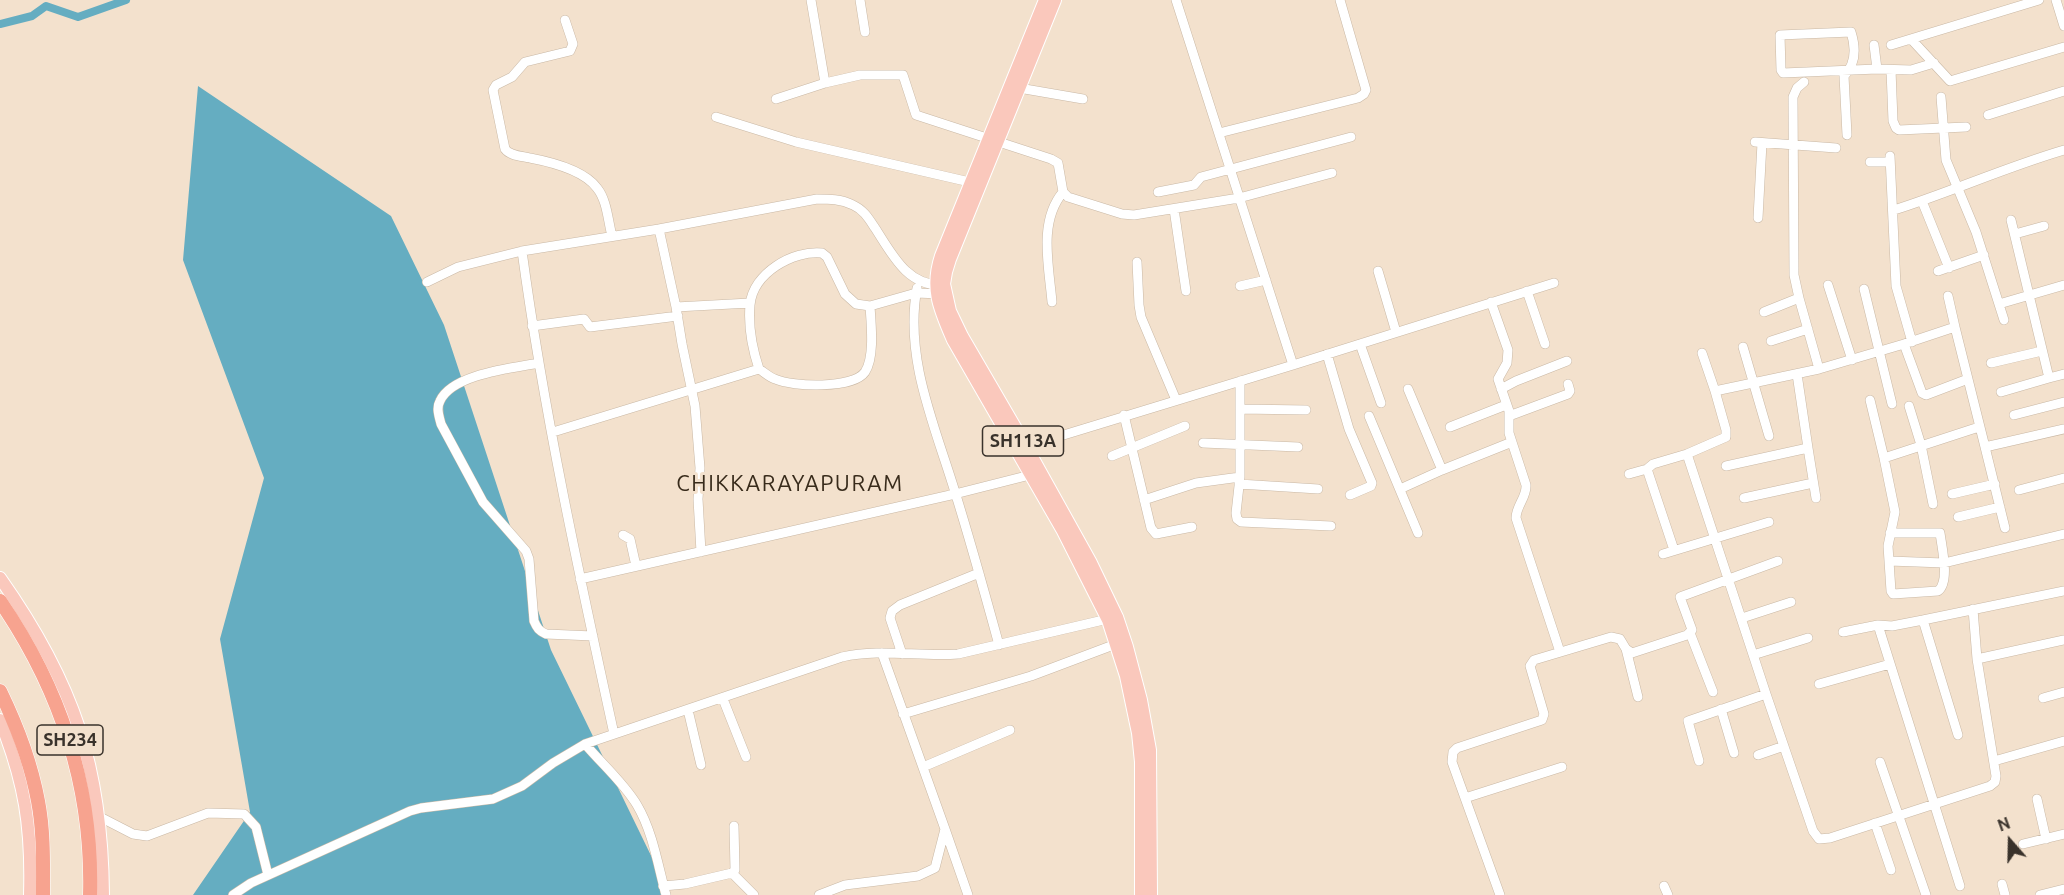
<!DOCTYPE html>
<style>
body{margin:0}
#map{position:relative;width:2064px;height:895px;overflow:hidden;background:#f3e1cd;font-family:Ubuntu,sans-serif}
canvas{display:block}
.north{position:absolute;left:1980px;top:811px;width:60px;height:60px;-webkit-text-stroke:4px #f3e1cd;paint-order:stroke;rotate:340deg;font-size:16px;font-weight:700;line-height:24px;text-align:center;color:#39322b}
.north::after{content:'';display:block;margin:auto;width:21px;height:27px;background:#39322b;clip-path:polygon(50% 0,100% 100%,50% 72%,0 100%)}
</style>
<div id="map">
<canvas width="2064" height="895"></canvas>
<div class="north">N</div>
</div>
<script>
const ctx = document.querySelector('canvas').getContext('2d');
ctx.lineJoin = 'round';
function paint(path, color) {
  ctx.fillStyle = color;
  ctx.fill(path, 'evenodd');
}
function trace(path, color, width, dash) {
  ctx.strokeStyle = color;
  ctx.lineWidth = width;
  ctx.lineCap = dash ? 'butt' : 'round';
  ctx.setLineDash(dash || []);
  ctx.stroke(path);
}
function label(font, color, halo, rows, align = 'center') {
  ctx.font = font + ' Ubuntu,sans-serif';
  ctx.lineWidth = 6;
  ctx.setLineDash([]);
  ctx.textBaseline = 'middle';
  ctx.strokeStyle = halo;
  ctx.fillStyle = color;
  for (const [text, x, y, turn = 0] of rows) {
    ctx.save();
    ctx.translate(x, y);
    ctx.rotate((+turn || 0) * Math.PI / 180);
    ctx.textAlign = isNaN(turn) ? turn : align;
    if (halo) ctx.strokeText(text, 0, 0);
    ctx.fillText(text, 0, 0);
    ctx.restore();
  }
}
const water = new Path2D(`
 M198,86L391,216L444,325L551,650L659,872L661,895H193L250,812L220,639L264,478L183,260Z`);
const canal = new Path2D(`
 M0,24L32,16L46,6L78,17L126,0`);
const minor = new Path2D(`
 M811,0L825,83L860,75H903L916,115L1051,159L1058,163L1063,192L1068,197L1122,214L1134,215L1239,198L1332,173
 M860,0L865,32
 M1176,0L1293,365
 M2056,0L2064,26
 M565,20L573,44L570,51L525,62L512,77L496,85L493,90L505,149C510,156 522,156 530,158C551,162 584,170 597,188C607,200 608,221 612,236
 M1911,39L1950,81L2064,47
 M1874,45L1877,69L1911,70L1934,63
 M1891,45L2039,0
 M1891,70L1893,121L1896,128L1899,130L1966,127
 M1804,82L1797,88L1793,97L1794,275L1799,298L1819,369
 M1019,88L1083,99
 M1941,97L1946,160L1976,232L2004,320
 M776,99L825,83
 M1988,115L2064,91
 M716,117L796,142L974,183
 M1219,133L1358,98L1364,94L1366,90L1340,0
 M1847,135L1844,76C1856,64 1856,48 1851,32L1780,35L1781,70L1783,73L1877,69
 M1755,142L1836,148
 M1890,156L1896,286L1912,342
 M1870,162H1890
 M1158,192L1194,185L1201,177L1351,137
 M1922,201L1949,268
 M1174,209L1186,291
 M1894,210C1951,192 2006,167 2064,150
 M1758,218L1762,143
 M659,229L676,307L750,303
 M2015,234L2044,226
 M1137,262L1139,305L1141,317L1176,400
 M1378,271L1396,332
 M1938,271L1984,255
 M427,282L458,267L522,251
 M1828,285L1852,360
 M1240,286L1266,280
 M917,288C904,358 935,426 955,492C971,543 985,594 999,645
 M1864,289L1892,404
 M1527,291L1545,344
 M1948,296L1955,327
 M1052,302C1049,266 1038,222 1063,192
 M1491,302L1508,350L1507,363L1498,379L1509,411V433L1526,485C1527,497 1516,506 1516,518L1560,652
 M1999,304L2064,285
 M676,307L682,344L695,406L700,468L698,499L701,552
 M1764,312L1799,298
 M532,326L584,319L590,327L678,316
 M1771,341L1808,329
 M1360,344L1381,403
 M1904,344L1922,393L1926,395L1968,379
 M1743,347L1769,436
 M1702,353L1715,391
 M1327,354L1349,429L1372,483L1371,486L1350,495
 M539,363C513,368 452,374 440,401C436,408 439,416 441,424L483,502L526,551L529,559L534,621C537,628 539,631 546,634L593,636
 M1991,363L2042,351
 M759,369C764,372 769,377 775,379C793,387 853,389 865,372C875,357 871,323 870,306
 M2049,378L2064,374
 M1240,381V477L1236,513L1237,519L1241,522L1331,526
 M1408,389L1442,470L1512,442
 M1501,389L1516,381L1567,361
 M2001,392L2049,378L2011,220
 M1870,400L1884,458L1979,427
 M1909,406L1921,445L1933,504
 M1240,409L1306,410
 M1124,415L1151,528L1156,534L1192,527
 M2014,415L2064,402
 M1369,416L1418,533
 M1509,416L1568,394L1570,391L1568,384
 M1450,427L1506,405
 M553,432L759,369C752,348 748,328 750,305C753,273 793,250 822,253L827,257L845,294L856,304L870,306L916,293L941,294
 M1203,443L1298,447
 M1985,447L2005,528
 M1021,448L1293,365L1554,283
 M1808,448L1816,498
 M1687,454L1766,694L1813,831L1819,839L1830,838L1990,786L1995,782L1996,776L1977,659L1973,609
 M1112,456L1185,426
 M1884,458L1895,512L1888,546L1891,591L1893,594L1938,591C1950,582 1942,548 1940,533H1890
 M1726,466L1808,448L1797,374
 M1629,474L1647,469
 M1239,484L1318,489
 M1400,489L1442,470
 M2019,490L2064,478
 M1952,494L1995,484
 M1744,498L1813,483
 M1144,500L1196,483L1240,477
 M1958,517L2000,507
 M623,535L630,539L636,566
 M1674,550L1647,469L1653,464L1687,454L1726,437V430L1715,391L1819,369L1904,344L1955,327L1985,447L2064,429
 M1663,554L1769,522
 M1889,561L1944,563L2064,534
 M580,579L955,494L1030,475
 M1742,618L1791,602
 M1923,620L2064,591
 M1843,632L1878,625
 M1690,633L1713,692
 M1626,649L1638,697
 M902,654L890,618L892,611L900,605L979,573
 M1753,655L1808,638
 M1977,659L2064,640
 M1819,684L1890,664
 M2043,698L2064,692
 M723,699L746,757
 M1721,709L1734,753
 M688,710L701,765
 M903,714L1031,676L1116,644
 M614,734C579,574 544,414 522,251L659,229L817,199C829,199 841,199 853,205C864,210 869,219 875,228C892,254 907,286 942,285
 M1958,735L1923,620L1892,626L1878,625L1960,886
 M585,744C602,764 624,783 637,805C653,832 658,866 666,895
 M1758,755L1784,746
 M1699,761L1688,721L1766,694
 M1994,761L2064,741
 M1880,762L1926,895
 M923,767L1010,730
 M1465,798L1562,767
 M2037,799L2046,839
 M100,817L133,834L147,836L208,813L244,814L256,827L268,875
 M1875,823L1891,870
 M945,829L968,895
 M2023,844L2064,834
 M732,873L754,895
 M2002,884L2005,895
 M663,886L685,884L732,873L735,870L734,826
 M1664,886L1668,895
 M233,895L251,883L410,811L421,808L493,799L522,786L553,763L585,744L842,657C880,648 919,657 958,654L1112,618
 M819,895L845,885L918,876L935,868L945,829L882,653
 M1500,895L1452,762L1453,752L1457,748L1542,720L1544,714L1530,666L1534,660L1611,637L1620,639L1626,649L1632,653L1687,635L1692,630L1691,627L1680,597L1778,561
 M2040,895L2064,889`);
const major = new Path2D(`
 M1045,0L941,256C930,289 940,310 953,340L1063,531L1108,620L1126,676L1138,733L1141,762V895
 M1055,0L950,259L946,272L944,284L950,311L962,336L1026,446L1091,563L1117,617L1127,647L1141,700L1150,750L1151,895
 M0,578C74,683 102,767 103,895
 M0,720C25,782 32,828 30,895`);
const highway = new Path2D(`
 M0,601C61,690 93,786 90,895
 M0,691C17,726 31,763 38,801C44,832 43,864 43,895`);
const shields = [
 [1023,441,81],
 [70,740,66]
];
const shieldNames = [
 ["SH113A",1023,441],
 ["SH234",70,740]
];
const quarterNames = [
 ["CHIKKARAYAPURAM",790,484]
];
paint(water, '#65adc1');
trace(canal, '#65adc1', 8);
trace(minor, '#c9b8a5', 10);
trace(major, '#fff', 14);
trace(highway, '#fff', 15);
trace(minor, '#fff', 9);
trace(major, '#fac8bc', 12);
trace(highway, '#f7a38f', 14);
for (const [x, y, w] of shields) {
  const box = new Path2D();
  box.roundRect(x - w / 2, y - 15, w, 30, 4.5);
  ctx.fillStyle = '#f3e1cd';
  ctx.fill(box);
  trace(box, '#39322b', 1.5);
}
label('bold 18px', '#39322b', null, shieldNames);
ctx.letterSpacing = '1.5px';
label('22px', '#382b1b', '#f3e1cd', quarterNames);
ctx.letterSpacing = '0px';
</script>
